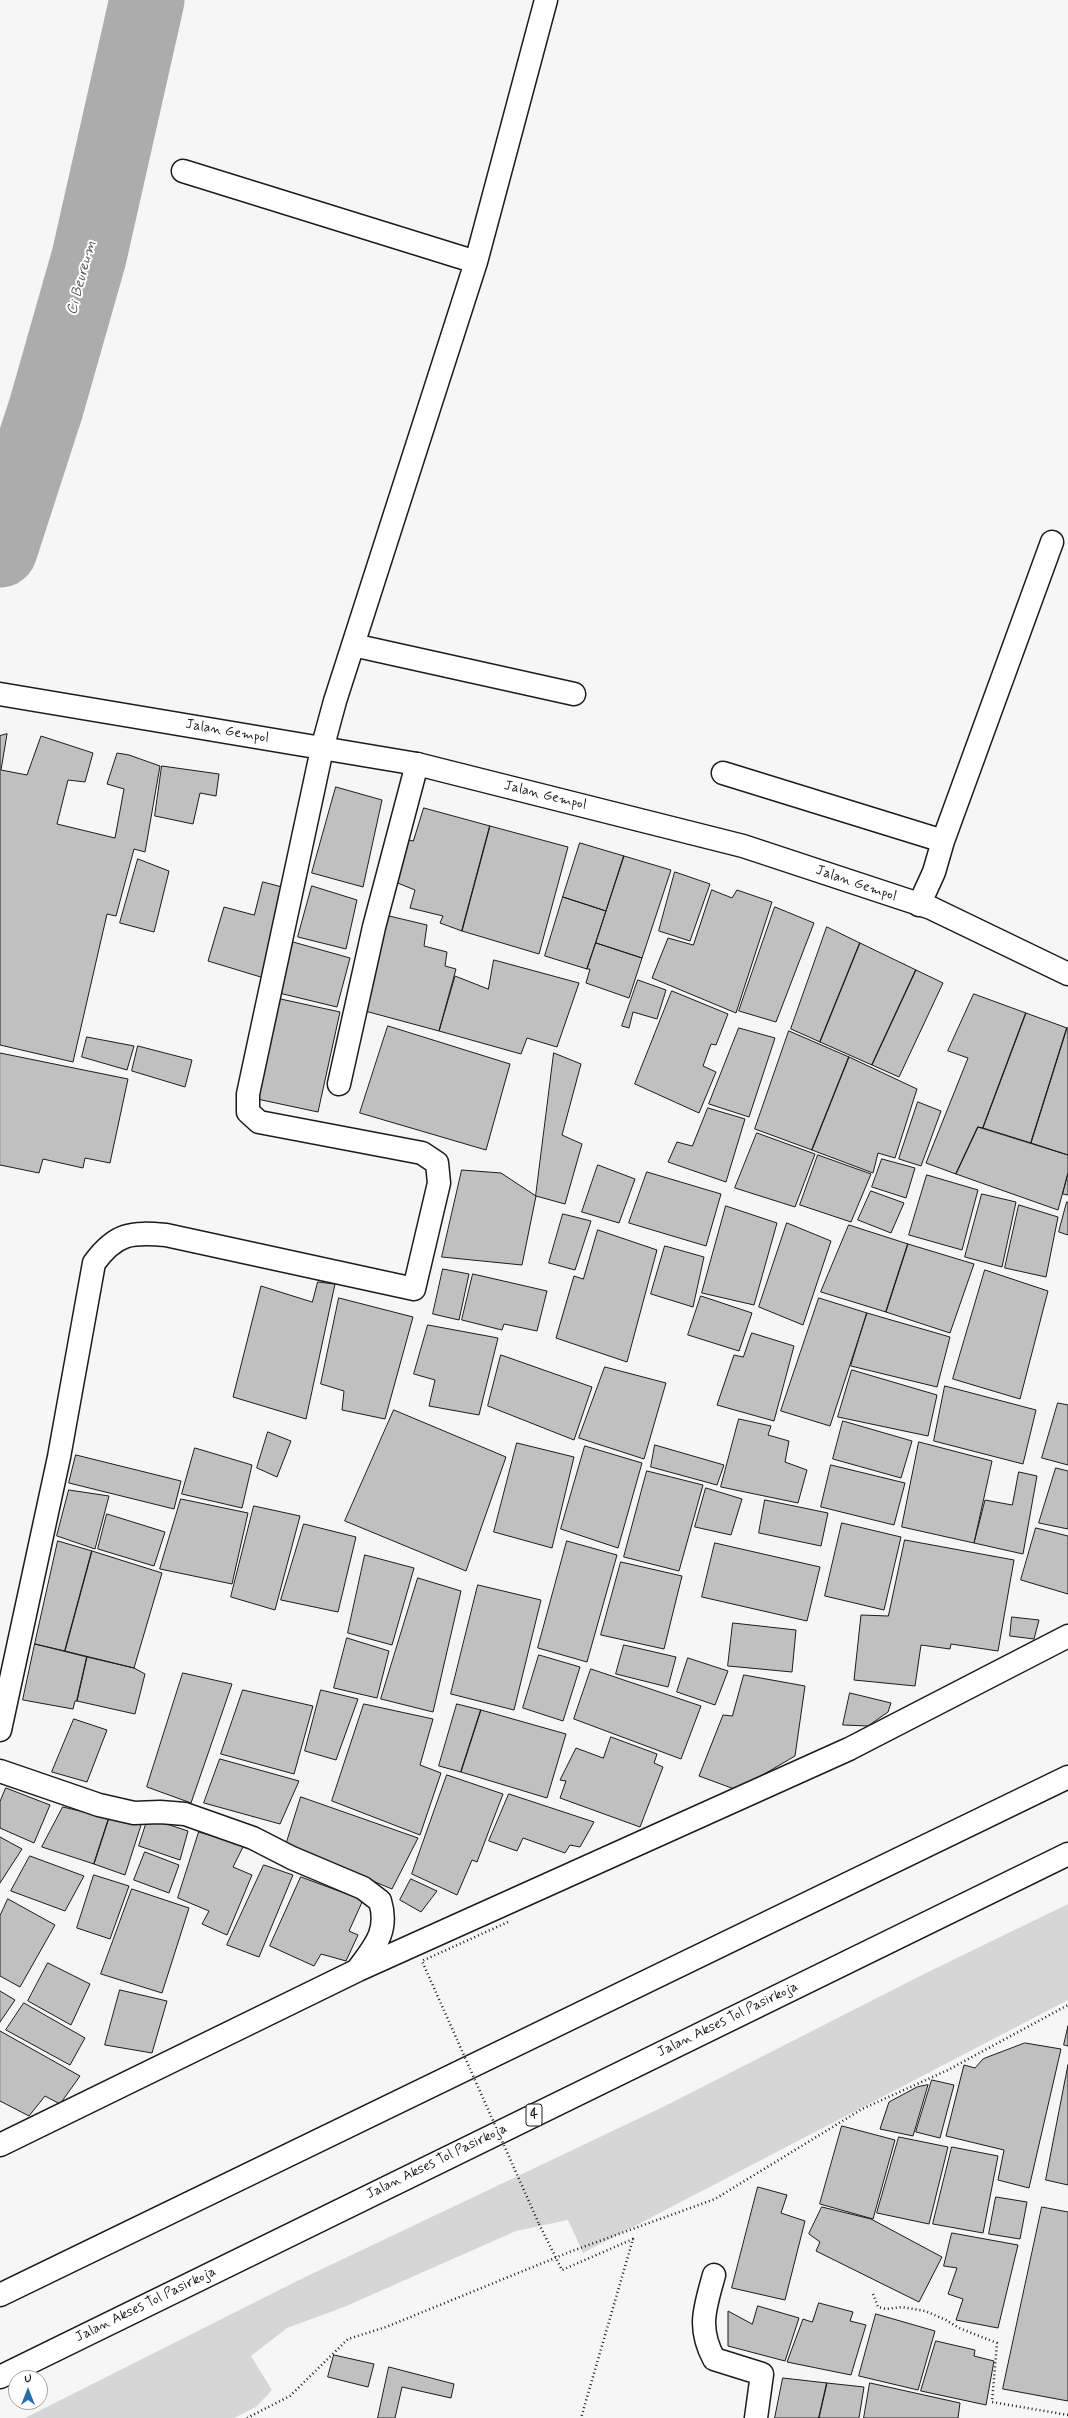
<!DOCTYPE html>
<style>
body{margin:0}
#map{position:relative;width:1068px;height:2418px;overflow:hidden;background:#f6f6f6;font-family:Mynerve,sans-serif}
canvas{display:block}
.north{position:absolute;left:8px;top:2370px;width:40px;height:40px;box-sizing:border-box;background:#fff;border:1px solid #a4a4a4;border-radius:50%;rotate:0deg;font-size:11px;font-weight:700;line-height:16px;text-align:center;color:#1c1c1c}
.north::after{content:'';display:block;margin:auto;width:14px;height:18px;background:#1f6fb2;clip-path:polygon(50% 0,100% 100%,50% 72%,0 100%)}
</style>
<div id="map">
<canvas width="1068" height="2418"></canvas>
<div class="north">U</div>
</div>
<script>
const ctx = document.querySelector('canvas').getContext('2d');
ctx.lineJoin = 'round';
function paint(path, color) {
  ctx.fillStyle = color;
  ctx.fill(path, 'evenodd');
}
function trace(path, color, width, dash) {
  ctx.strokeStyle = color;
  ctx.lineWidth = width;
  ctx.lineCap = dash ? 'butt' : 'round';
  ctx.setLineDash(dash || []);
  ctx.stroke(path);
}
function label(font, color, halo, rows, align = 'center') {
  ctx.font = font + ' Mynerve,sans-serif';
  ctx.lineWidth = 4;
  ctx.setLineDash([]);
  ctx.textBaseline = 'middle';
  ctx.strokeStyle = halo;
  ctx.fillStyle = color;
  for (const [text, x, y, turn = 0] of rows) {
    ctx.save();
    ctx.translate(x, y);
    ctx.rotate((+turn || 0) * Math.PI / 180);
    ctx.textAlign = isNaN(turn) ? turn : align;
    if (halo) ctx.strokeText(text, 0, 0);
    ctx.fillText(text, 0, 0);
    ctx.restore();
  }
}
const green = new Path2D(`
 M1068,1904V2000L583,2253L568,2220L516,2231L344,2307L287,2328L251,2356L272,2390L256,2407L234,2418H25L299,2280L663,2107L924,1974Z`);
const river = new Path2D(`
 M0,550L46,408L89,257L147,0`);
const building = new Path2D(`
 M7,734L1,770L27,775L41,736L93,753L85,782L68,780L57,824L115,838L124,789L107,784L117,753L129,755L160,766L145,852L134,849L116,916L107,914L73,1062L0,1045V736Z
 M162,766L219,774L216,796L200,793L193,824L155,816Z
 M336,787L382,800L363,887L312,873Z
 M424,808L490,826L462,931L440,923L443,916L410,908L415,890L395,882L405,839L413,841Z
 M490,826L568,847L539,954L462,931Z
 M580,843L624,856L606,911L563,897Z
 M624,856L671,870L642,958L596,943Z
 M138,859L169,871L154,932L120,923Z
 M675,872L710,884L690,941L659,931Z
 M263,882L286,888L264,978L208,961L224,907L254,915Z
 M312,886L357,900L346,949L298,937Z
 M712,890L732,898L737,890L772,902L736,1013L652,978L668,938L693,945Z
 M563,897L606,911L587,969L545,956Z
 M775,907L814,923L776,1022L739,1011Z
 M385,915L427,925L424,946L447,952L445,966L456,969L439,1031L365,1011Z
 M827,927L860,943L820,1042L791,1029Z
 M293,942L350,958L337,1007L279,993Z
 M596,943L642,958L629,998L586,983L590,969H587Z
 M860,943L916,970L872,1065L820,1042Z
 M494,960L579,983L557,1047L527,1038L521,1054L439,1031L455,976L488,989Z
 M916,970L943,983L899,1077L872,1065Z
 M638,980L666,990L657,1019L633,1012L629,1028L622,1026Z
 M672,991L728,1014L716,1045L711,1044L703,1066L716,1072L699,1113L635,1084Z
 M974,994L1026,1013L983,1128L978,1127L956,1174L926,1163L968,1058L948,1051Z
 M276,998L340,1012L318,1112L257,1099Z
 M1026,1013L1067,1028L1031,1143L983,1128Z
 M388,1026L510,1064L486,1150L360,1113Z
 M739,1028L775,1038L749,1117L709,1104Z
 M1067,1028H1068V1155L1031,1143Z
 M789,1031L849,1057L812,1150L755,1129Z
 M87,1037L134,1046L127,1070L82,1057Z
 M138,1046L192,1060L185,1087L132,1071Z
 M0,1053L128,1079L110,1163L85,1158L83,1168L43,1159L39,1173L0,1165Z
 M554,1053L581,1064L562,1135L582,1144L565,1204L536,1196Z
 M849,1057L917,1089L895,1158L878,1153L873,1173L812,1150Z
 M918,1102L941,1111L921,1166L899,1159Z
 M708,1108L745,1119L726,1182L668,1162L677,1142L692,1146Z
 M978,1127L1068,1155V1173L1058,1210L956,1174Z
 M757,1133L815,1154L795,1207L735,1188Z
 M818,1155L871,1174L851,1222L800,1205Z
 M882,1159L915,1168L906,1198L872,1187Z
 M598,1165L635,1179L619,1223L582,1212Z
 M462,1170L501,1173L536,1196L522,1265L442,1257Z
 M647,1172L721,1194L706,1246L629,1223Z
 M1068,1173V1195L1063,1194Z
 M927,1175L978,1190L962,1250L909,1235Z
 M871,1191L904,1203L891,1233L858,1220Z
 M982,1194L1016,1202L1002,1267L965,1257Z
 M1067,1202H1068V1235L1059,1232Z
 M1019,1205L1058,1217L1046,1277L1005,1268Z
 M726,1206L777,1223L754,1305L702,1293Z
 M563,1214L591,1221L575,1270L549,1263Z
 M787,1223L831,1241L803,1325L759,1307Z
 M849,1225L908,1244L886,1312L821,1292Z
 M598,1230L657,1250L627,1362L556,1338L574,1276L583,1279Z
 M908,1244L974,1264L950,1333L886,1312Z
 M665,1246L704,1257L693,1307L651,1294Z
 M443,1269L469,1274L459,1320L433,1314Z
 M985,1270L1048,1291L1020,1399L953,1379Z
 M473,1274L547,1291L537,1331L504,1324L502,1330L462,1320Z
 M318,1282L335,1284L306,1419L233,1397L261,1286L312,1302Z
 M701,1296L752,1313L739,1351L688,1335Z
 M339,1298L413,1317L385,1419L342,1410L344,1391L321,1384Z
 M819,1298L867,1313L830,1426L781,1411Z
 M867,1313L950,1337L937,1387L851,1366Z
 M428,1325L498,1338L479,1415L429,1406L435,1380L414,1374Z
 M752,1333L794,1346L774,1421L717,1405L734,1355L743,1357Z
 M501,1355L592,1387L574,1440L488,1406Z
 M605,1367L666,1383L644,1459L579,1438Z
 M852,1370L937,1395L928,1436L838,1417Z
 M945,1386L1036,1410L1023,1464L934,1441Z
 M1058,1403L1068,1405V1465L1042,1458Z
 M394,1410L506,1457L466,1571L345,1521Z
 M739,1419L771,1426L768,1435L789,1441L785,1462L807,1470L798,1503L721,1487Z
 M843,1421L912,1441L901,1478L833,1459Z
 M268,1432L291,1441L277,1477L257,1468Z
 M919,1442L992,1461L974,1543L902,1527Z
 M517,1443L574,1457L552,1548L494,1532Z
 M655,1445L724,1465L717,1485L651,1467Z
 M585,1446L642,1463L618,1548L561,1529Z
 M195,1448L252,1465L242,1508L182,1494Z
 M76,1455L181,1481L174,1509L69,1483Z
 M831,1465L905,1483L894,1525L821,1507Z
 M1056,1468L1068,1471V1529L1039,1523Z
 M647,1471L703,1485L679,1571L624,1557Z
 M1019,1472L1037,1476L1023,1554L974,1543L985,1500L1012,1505Z
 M706,1488L742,1499L731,1535L695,1527Z
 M69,1490L109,1496L95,1549L57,1536Z
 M181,1499L248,1513L232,1584L160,1569Z
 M765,1500L828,1513L821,1546L759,1533Z
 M254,1506L300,1516L275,1610L231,1597Z
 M107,1514L165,1532L154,1566L98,1549Z
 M842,1523L901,1537L884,1610L825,1596Z
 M304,1524L356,1537L338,1612L281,1600Z
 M1036,1528L1068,1536V1594L1021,1580Z
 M905,1540L1014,1560L998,1651L951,1644L950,1649L921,1645L915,1686L854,1680L861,1615L888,1616Z
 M58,1541L92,1551L65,1651L35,1644Z
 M567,1541L617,1555L587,1662L538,1648Z
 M715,1543L820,1567L807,1621L702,1597Z
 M92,1551L162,1573L134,1668L65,1651Z
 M365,1555L414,1568L392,1645L348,1633Z
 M621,1562L682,1576L664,1649L601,1635Z
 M418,1578L461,1591L433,1712L381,1699Z
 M478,1585L541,1600L514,1710L451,1694Z
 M1012,1617L1039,1620L1034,1639L1010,1636Z
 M733,1623L796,1630L792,1672L728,1666Z
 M347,1638L389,1651L377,1698L334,1688Z
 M35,1644L87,1657L77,1701H75L73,1709L23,1700Z
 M624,1645L676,1657L668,1687L616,1674Z
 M539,1655L580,1667L563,1721L523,1708Z
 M87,1657L134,1668L145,1674L135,1714L77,1701Z
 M688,1658L728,1671L715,1705L677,1692Z
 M591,1669L701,1706L681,1759L574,1719Z
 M183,1673L232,1684L191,1803L147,1787Z
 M744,1675L805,1686L795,1756L737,1790L699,1776L723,1715L732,1716Z
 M243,1690L313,1706L294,1774L221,1754Z
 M321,1690L358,1699L336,1760L305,1751Z
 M850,1693L891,1703L888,1712L868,1726L843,1725Z
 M364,1704L433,1719L420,1765L441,1773L420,1835L332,1801Z
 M457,1704L481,1710L461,1772L439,1766Z
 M481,1710L566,1734L547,1798L461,1772Z
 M74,1719L107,1730L87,1782L52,1772Z
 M611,1737L657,1754L654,1763L663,1767L640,1827L560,1798L566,1781L560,1780L576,1748L603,1758Z
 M220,1759L299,1781L280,1824L204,1803Z
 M447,1775L503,1794L477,1862L472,1860L457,1895L412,1874Z
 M6,1788L50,1805L34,1843L0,1828V1802Z
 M509,1794L594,1822L580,1847L570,1845L565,1853L523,1838L517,1851L489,1841Z
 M301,1797L418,1838L392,1889L286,1845Z
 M63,1807L109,1818L94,1864L42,1847Z
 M109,1818L143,1819L125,1875L94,1864Z
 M148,1818L188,1831L180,1860L139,1846Z
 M199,1832L244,1845L233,1867L252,1875L227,1935L202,1924L209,1911L178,1898Z
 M0,1837L22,1849L0,1883Z
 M145,1852L179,1865L169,1893L134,1880Z
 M30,1856L84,1876L65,1911L11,1891Z
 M264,1865L293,1875L259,1957L227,1945Z
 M94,1875L129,1886L110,1939L77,1928Z
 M301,1877L363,1900L349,1931L358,1935L346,1961L321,1954L314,1966L270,1946Z
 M411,1879L437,1891L421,1912L400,1900Z
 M132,1889L189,1908L162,1993L101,1974Z
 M8,1899L55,1925L20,1987L0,1976V1916Z
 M48,1963L90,1984L71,2025L28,2001Z
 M120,1990L167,2001L152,2053L105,2045Z
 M0,1991L15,2000L0,2022Z
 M24,2003L85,2038L70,2065L6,2030Z
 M1068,2026V2046L1064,2045Z
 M0,2031L80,2076L60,2104L45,2096L29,2116L0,2101Z
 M1025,2043L1061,2049L1029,2188L998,2180L1004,2150L946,2136L964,2065L975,2068L983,2059Z
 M1068,2065V2185L1046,2180Z
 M932,2080L954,2085L940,2138L916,2132Z
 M928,2085L913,2136L880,2129L889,2102L917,2087Z
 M842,2126L895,2140L873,2219L820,2204Z
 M899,2137L948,2147L929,2224L877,2213Z
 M952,2147L998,2156L983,2233L933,2224Z
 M758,2187L787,2195L781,2213L805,2221L785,2300L732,2288Z
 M996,2197L1027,2202L1020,2239L989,2234Z
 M822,2207L871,2219L942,2257L919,2302L816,2251L820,2242L809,2234Z
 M1042,2207L1068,2212V2401L1003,2389Z
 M952,2233L1018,2245L998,2328L956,2320L963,2299L948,2294L957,2268L944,2266Z
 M819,2303L853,2312L850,2321L866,2325L851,2375L787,2362L803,2319L812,2322Z
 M758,2306L799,2318L785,2361L728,2346V2311L752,2324Z
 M876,2314L935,2331L918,2390L859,2376Z
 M936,2341L975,2350L974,2356L994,2361L986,2405L921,2391Z
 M334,2355L374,2364L368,2387L328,2377Z
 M389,2367L454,2384L451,2398L402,2387L395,2418H378Z
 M783,2378L827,2383L819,2418H775Z
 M827,2383L864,2387L859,2418H819Z
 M870,2383L960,2403L958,2418H864Z`);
const path = new Path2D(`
 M539,2224L562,2270L633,2239L581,2418
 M873,2294L878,2307L886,2309L902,2307L925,2311L946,2320L959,2328L997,2343L992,2402L1068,2415
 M247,2418L290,2396L348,2339L386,2327L572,2251L715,2199L862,2109L948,2070L1068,2005`);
const lane = new Path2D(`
 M183,171L476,262
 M353,645L574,694
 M322,749L335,701L476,262L546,0
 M723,773L943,841
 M919,905L934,872L943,841L1052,542`);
const street = new Path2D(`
 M339,1084L374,927L417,764
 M0,1730L59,1457L94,1263C116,1233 131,1232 166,1235L414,1289L439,1183L437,1163L422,1153L259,1122L248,1112V1094L322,749
 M0,1771L99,1805L134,1813L160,1812L185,1814L253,1838L292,1858L363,1888L380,1901C389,1931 375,1946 358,1969
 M0,2145L358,1970L849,1749L1068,1636
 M714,2275C705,2308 697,2327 714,2359L762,2374L756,2418`);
const secondary = new Path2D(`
 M0,694L417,764L743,846L931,908L1068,974`);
const highway = new Path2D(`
 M0,2295L1068,1777
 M0,2377L1068,1854`);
const pathBridge = new Path2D(`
 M508,1922L422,1961L539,2224`);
const shields = [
 [534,2115,16]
];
const shieldNames = [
 ["4",534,2115]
];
const streetNames = [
 ["Jalan Gempol",227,732,10],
 ["Jalan Gempol",545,796,14],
 ["Jalan Gempol",856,884,19],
 ["Jalan Akses Tol Pasirkoja",728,2020,-26],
 ["Jalan Akses Tol Pasirkoja",437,2162,-26],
 ["Jalan Akses Tol Pasirkoja",146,2305,-26]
];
const waterNames = [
 ["Ci Beureum",82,278,-75]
];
paint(green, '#d6d6d6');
trace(river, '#acacac', 75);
paint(building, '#c0c0c0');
trace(building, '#1c1c1c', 1);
trace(lane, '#1c1c1c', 25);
trace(street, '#1c1c1c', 25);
trace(secondary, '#1c1c1c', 25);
trace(highway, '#1c1c1c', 25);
trace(path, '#1c1c1c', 2.5, [1, 3]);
trace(lane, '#fff', 22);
trace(street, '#fff', 22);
trace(secondary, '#fff', 22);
trace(highway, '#fff', 22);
trace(pathBridge, '#1c1c1c', 2.5, [1, 3]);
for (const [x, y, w] of shields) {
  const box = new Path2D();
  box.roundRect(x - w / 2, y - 11, w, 22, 3);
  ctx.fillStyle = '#fff';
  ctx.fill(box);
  trace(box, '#1c1c1c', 1);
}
label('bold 13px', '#1c1c1c', null, shieldNames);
label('14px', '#1c1c1c', '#fff', streetNames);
label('italic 15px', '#5d5d5d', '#fff', waterNames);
</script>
